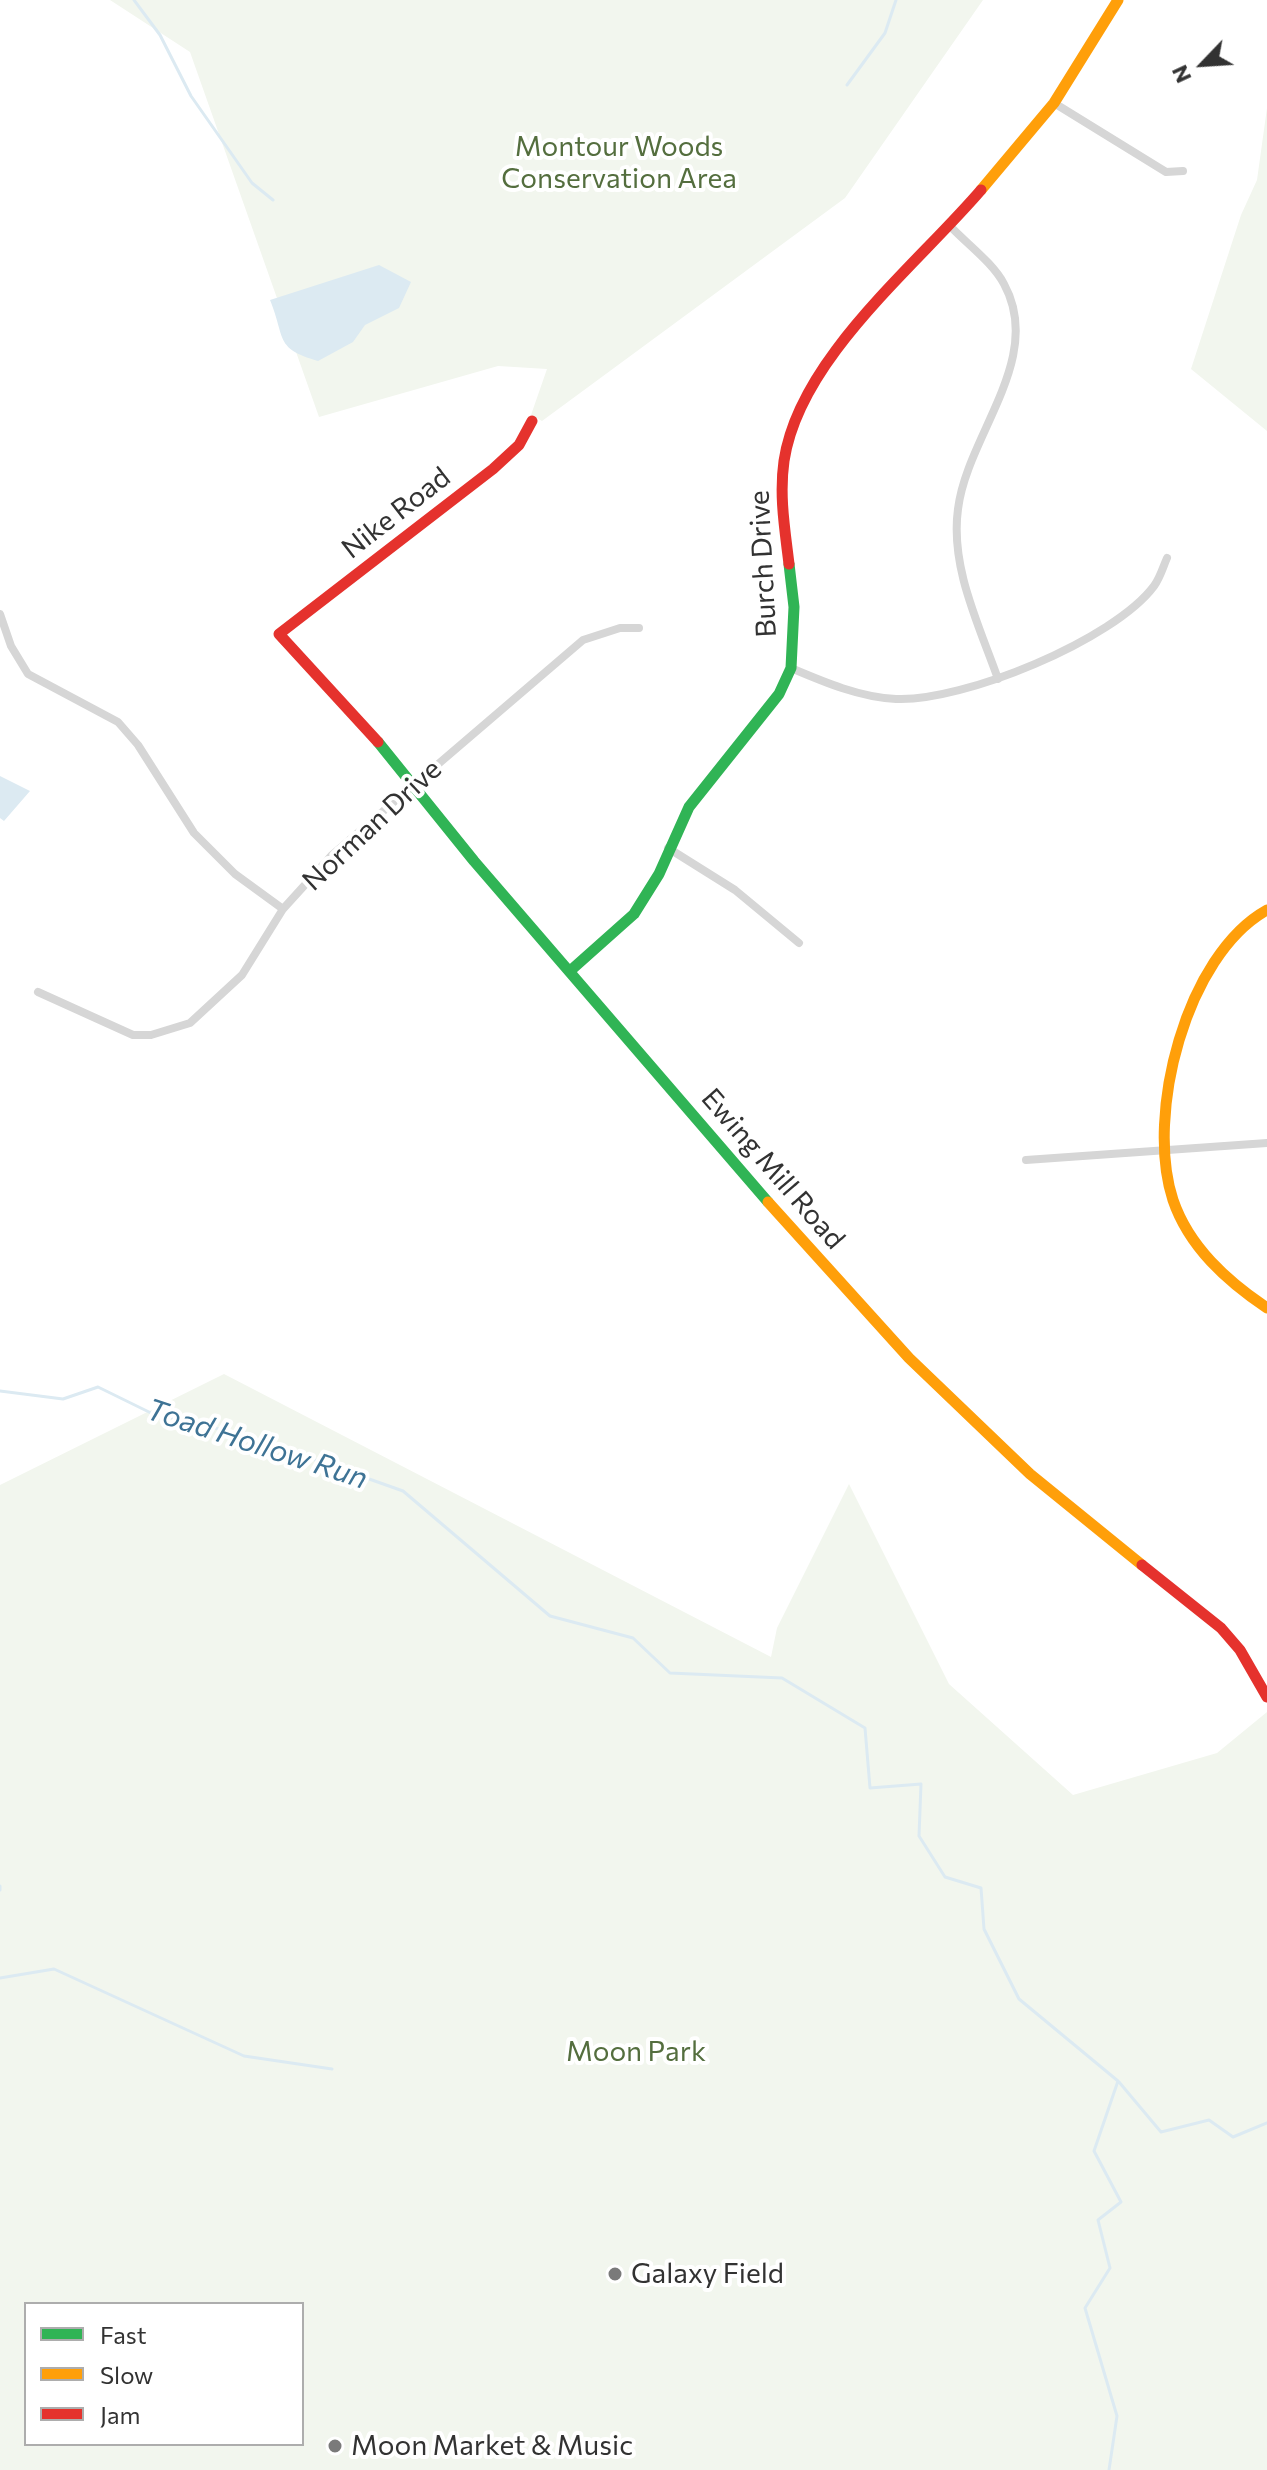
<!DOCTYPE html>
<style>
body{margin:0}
#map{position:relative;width:1267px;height:2470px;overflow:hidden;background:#fff;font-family:Commissioner,sans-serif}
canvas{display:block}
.legend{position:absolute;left:24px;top:2302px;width:280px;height:144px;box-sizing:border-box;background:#fff;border:2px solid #adadad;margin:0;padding:10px 14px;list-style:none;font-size:24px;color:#323232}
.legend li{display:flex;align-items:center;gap:16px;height:40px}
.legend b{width:40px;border:2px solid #adadad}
.north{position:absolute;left:1163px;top:24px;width:80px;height:80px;-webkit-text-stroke:6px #fff;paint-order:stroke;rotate:245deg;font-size:22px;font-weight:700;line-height:32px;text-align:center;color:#323232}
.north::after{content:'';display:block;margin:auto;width:28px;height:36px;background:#323232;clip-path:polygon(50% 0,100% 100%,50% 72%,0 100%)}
</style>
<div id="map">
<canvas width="1267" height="2470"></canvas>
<ul class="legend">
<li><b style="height:10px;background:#30b455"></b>Fast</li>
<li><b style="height:10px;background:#ff9f0a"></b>Slow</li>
<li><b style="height:10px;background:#e5322d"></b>Jam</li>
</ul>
<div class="north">N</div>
</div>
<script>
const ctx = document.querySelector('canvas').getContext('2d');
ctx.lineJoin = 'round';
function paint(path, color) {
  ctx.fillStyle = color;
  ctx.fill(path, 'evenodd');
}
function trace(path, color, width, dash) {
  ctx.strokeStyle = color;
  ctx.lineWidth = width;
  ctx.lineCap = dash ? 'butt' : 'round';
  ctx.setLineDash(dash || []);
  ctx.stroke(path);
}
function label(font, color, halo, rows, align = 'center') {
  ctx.font = font + ' Commissioner,sans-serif';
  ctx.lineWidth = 8;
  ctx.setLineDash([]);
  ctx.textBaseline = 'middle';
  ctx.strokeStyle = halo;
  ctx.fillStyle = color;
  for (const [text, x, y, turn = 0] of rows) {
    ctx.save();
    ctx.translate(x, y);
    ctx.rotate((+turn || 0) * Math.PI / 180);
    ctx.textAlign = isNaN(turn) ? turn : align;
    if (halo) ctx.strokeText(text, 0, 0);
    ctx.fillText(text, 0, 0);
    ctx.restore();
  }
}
const green = new Path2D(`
 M110,0H983L845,198L542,421L531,415L547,369L498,366L319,417L190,52Z
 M1267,108V431L1191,369L1241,215L1257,180Z
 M224,1374L771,1657L777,1628L849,1484L949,1684L1073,1795L1217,1753L1267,1712V2470H0V1485ZM26,2304H302V2444H26Z`);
const water = new Path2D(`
 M379,265L411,282L399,308L365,325L353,342L318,361C274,348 286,339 270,300Z
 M0,776L30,791L4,821L0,818Z`);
const stream = new Path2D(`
 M134,0L160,35L191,96L252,183L273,200
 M847,85L885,33L896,0
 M0,1391L63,1399L98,1387L151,1413L248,1436L403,1491L550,1616L633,1638L670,1673L782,1678L865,1728L870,1788L921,1784L919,1836L945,1877L981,1888L984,1929L1019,1999L1118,2081L1094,2151L1121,2202L1098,2220L1110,2268L1085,2308L1117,2416L1109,2470
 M0,1886V1890
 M0,1978L54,1969L244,2056L332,2069
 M1119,2082L1161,2132L1209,2120L1233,2137L1267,2123`);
const street = new Path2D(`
 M1054,103L1166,172L1183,171
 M950,226C967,244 993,263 1004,284C1045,359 967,435 958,509C950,567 979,625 998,679
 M0,614L11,646L28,674L118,722L138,745L194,833L235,874L283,909
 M791,668C824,682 859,697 896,699C963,702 1114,640 1154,586C1160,578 1163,567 1167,558
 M668,848L735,890L799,943
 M38,992L133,1035H151L190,1023L242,975L283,909L332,855L583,640L620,628H639
 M1026,1160L1267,1143`);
const fast = new Path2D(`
 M378,742L474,861L768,1202
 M570,971L634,914L659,874L689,807L779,694L791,668L794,607L789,564`);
const slow = new Path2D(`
 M981,190L1054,103L1118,0
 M1267,910C1186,955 1145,1115 1173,1200C1189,1247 1227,1281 1267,1308
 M768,1202L909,1358L1030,1474L1142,1565`);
const jam = new Path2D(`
 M789,564C785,530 779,496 784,461C799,359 915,267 981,190
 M378,742L279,634L493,469L519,445L532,421
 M1142,1565L1221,1628L1240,1650L1267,1697`);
const markers = [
 [615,2274,8,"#7a7a7a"],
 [335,2446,8,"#7a7a7a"]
];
const parkNames = [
 ["Montour Woods",619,147],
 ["Conservation Area",619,179],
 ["Moon Park",636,2052]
];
const streetNames = [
 ["Nike Road",396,513,-38],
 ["Burch Drive",763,564,-93],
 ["Norman Drive",372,825,-43],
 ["Ewing Mill Road",773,1169,49]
];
const poiNames = [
 ["Galaxy Field",631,2274],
 ["Moon Market & Music",351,2446]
];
const waterNames = [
 ["Toad Hollow Run",257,1444,18]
];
paint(green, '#f2f6ee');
paint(water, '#dceaf2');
trace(stream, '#dceaf2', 3);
trace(street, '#d6d6d6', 8);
trace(fast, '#30b455', 11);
trace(slow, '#ff9f0a', 11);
trace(jam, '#e5322d', 11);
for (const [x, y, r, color] of markers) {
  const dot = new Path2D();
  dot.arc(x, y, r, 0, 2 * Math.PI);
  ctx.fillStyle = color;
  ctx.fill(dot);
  trace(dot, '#fff', 3);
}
label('28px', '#546e3e', '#fff', parkNames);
label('28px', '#323232', '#fff', streetNames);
label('28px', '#323232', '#fff', poiNames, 'left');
label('italic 30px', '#3e7395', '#fff', waterNames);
</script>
